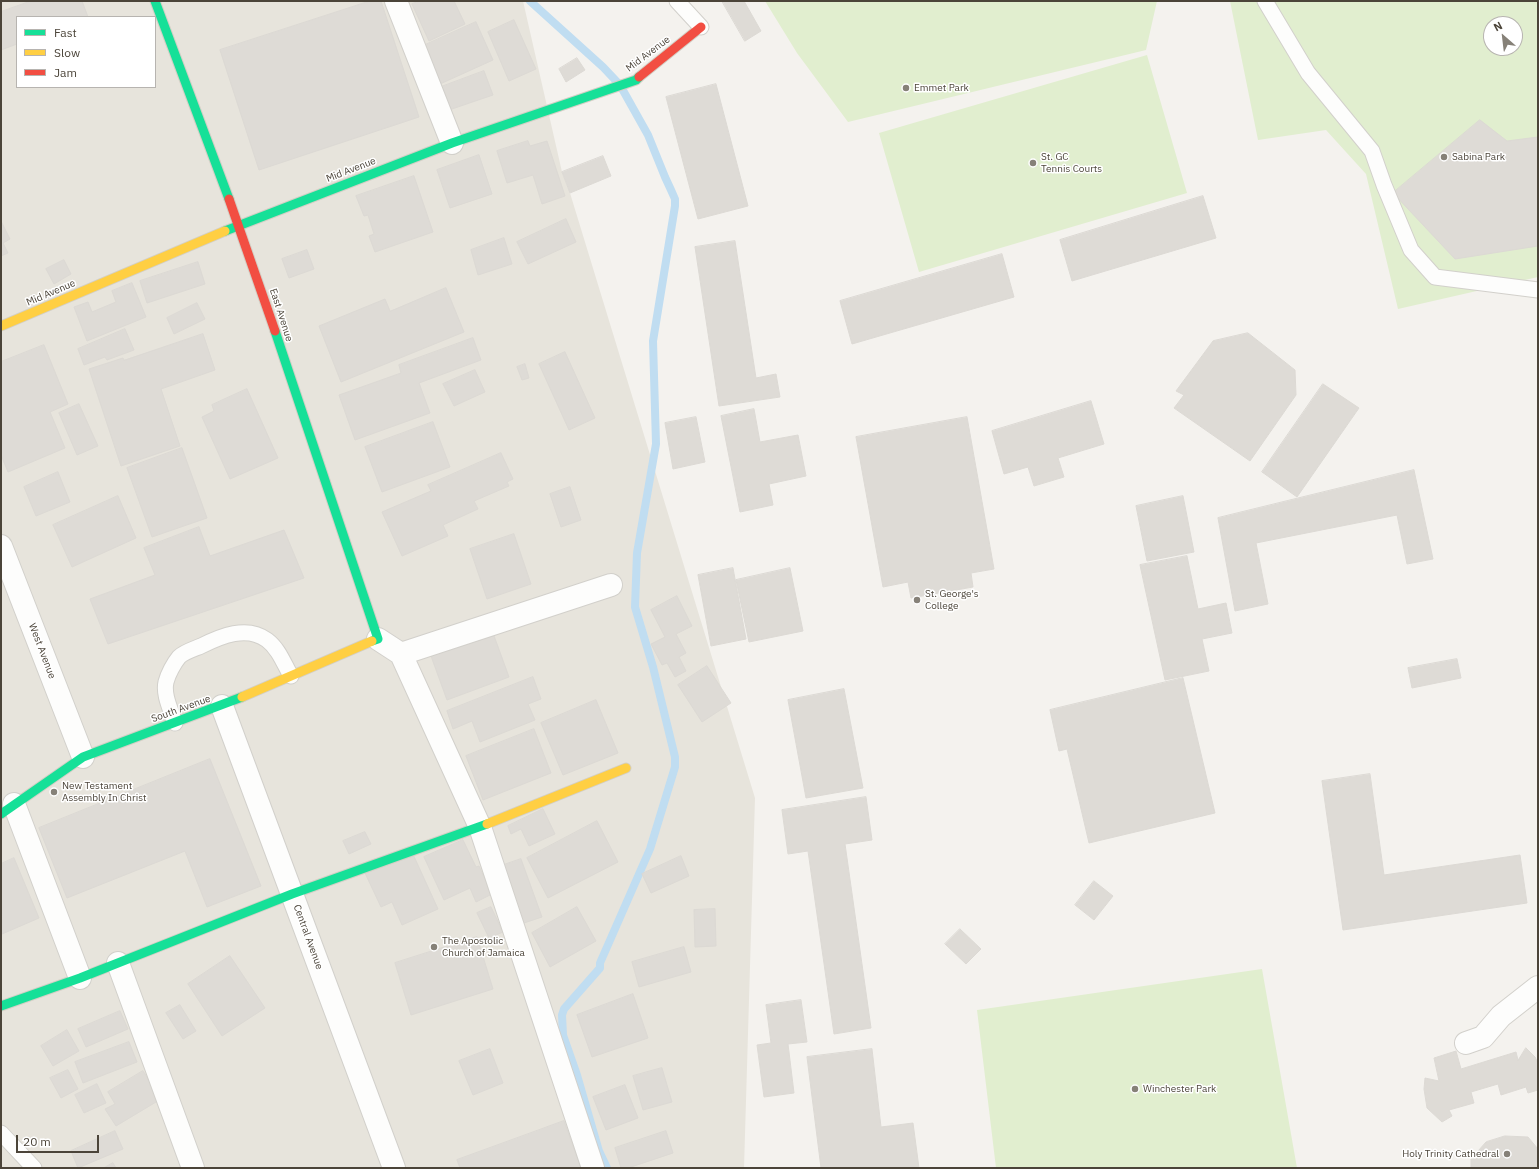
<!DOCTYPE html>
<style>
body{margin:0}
#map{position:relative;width:1539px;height:1169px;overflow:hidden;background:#f4f2ee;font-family:"IBM Plex Sans",sans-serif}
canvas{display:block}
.frame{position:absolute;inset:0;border:2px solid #4b4439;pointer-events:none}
.legend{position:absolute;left:16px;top:16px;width:140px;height:72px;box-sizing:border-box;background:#fff;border:1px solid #b7b4b0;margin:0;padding:5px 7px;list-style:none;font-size:12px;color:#4b4439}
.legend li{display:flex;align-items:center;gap:8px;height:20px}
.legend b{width:20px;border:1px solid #b7b4b0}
.north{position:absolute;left:1483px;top:16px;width:40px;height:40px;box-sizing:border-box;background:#fff;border:1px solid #b7b4b0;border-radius:50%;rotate:332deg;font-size:11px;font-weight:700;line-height:16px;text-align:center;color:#4b4439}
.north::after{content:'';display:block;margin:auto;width:14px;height:18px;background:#868178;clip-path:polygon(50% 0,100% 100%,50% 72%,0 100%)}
.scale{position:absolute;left:16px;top:1135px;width:83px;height:18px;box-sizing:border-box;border:2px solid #4b4439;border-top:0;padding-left:5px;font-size:12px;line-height:14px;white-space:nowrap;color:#4b4439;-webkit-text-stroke:3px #fff;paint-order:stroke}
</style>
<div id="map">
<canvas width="1539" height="1169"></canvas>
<div class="frame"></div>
<ul class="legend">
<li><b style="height:5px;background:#16e098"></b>Fast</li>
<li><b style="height:5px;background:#ffcf43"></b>Slow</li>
<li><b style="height:5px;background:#f24e42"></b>Jam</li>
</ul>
<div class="north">N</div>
<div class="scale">20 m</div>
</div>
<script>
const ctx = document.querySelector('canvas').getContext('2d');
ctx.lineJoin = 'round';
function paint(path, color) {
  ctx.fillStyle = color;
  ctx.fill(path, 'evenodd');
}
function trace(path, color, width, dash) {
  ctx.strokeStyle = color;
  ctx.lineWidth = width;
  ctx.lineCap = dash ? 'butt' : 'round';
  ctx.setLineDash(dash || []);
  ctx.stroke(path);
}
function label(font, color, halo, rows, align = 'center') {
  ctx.font = font + ' "IBM Plex Sans",sans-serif';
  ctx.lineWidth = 3;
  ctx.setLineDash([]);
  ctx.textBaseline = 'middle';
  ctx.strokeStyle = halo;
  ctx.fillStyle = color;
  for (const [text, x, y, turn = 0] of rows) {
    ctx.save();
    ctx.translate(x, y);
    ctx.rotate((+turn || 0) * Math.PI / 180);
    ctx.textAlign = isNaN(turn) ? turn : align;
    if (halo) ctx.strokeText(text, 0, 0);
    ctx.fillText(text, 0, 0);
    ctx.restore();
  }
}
const residential = new Path2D(`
 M1,1H523L562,172L570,193L755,798L744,1168H1ZM17,17H155V87H17Z`);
const green = new Path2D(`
 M765,1H1157L1146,50L848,122L797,53Z
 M1230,1H1538V277L1398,309L1366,174L1326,130L1258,140ZM1491,24H1515V48H1491Z
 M1147,55L1187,193L919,272L879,133Z
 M1262,969L1297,1168H996L977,1010Z`);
const stream = new Path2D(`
 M530,1L603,67L620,85L648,135L665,177L671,190L675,199V206L653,341L656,444L637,553L635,607L653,667L675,757V767L650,849L600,963V968L564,1009L562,1015L563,1035L577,1075L599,1151L607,1168`);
const building = new Path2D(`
 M31,1H82L88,17H17V44L1,50V12Z
 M370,1H381L419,117L259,170L220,50Z
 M420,1H454L465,24L429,41L412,4Z
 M722,1H744L761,31L745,41Z
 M514,20L536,69L509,81L488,32Z
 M476,22L493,60L440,84L423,46Z
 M577,58L585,70L566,82L559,69Z
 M484,71L493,95L449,110L441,87Z
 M716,84L748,206L698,219L666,97Z
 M1480,120L1507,141L1538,137V246L1455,259L1393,193Z
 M528,141L530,146L547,141L565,196L542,204L533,175L507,183L497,151Z
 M479,155L492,194L450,208L437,170Z
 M603,156L611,176L570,193L562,172Z
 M414,176L433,232L375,252L369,236L374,234L368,215L364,216L356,196Z
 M1203,196L1216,238L1072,281L1060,240Z
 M566,219L576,242L528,264L517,242Z
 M1,221L10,239L3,243L8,253L1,256Z
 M504,238L512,264L478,275L471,250Z
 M735,241L756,378L776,374L780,397L719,406L695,247Z
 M307,250L314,269L289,278L282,259Z
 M1002,254L1014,297L852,344L840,301Z
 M64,260L71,274L54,284L46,269Z
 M198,262L205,284L147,303L140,281Z
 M132,283L146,317L87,341L74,307L88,302L92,312L116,302L112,291Z
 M446,288L464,332L341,382L319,326L385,299L390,311Z
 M197,303L205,319L174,334L167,318Z
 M125,329L134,350L107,360L105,357L84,365L78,349Z
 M1248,333L1295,370L1296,395L1250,461L1174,408L1184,395L1176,391L1213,341Z
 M203,334L215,370L161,389L180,446L121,466L89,369L123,358L124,360Z
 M473,338L481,360L419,383L430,413L355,440L339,395L401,373L399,365Z
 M44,345L68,404L50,412L65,448L8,472L1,455V362Z
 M565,352L595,418L569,430L539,364Z
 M525,364L529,378L522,380L517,367Z
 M475,370L485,392L454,406L443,384Z
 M1323,384L1359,408L1297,497L1262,472Z
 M247,389L278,458L230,479L202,417L214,411L212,405Z
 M1091,401L1104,444L1058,458L1064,477L1034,486L1028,467L1004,474L992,431Z
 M79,404L98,446L77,455L59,413Z
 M754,409L760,442L798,435L806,476L769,484L773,505L740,512L721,416Z
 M696,417L705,462L673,469L665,423Z
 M967,417L994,569L971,573L973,587L911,598L908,582L883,587L856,437Z
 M433,422L450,467L382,492L365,447Z
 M182,448L207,518L152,537L127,468Z
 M501,453L513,479L507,482L509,486L474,501L478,509L443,525L448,536L402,556L382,512L431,491L428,485Z
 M1414,470L1433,559L1407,564L1397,515L1256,543L1268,604L1235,611L1218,518Z
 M58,472L70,502L36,516L24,487Z
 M570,487L581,520L561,527L550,494Z
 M118,496L136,538L72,567L53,525Z
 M1183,496L1194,552L1147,561L1136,506Z
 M199,527L210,556L284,530L304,578L108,644L90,599L155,575L144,548Z
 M514,534L531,584L487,599L470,549Z
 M1187,556L1198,609L1226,603L1232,633L1202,639L1209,671L1165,680L1140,565Z
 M733,568L746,639L711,646L698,575Z
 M790,568L803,631L749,642L736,580Z
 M677,596L692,626L676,634L686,653L679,657L686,671L675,677L667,663L662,665L651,644L665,637L651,610Z
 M493,633L509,677L447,700L431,656Z
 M1457,659L1461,678L1412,688L1408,668Z
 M707,666L731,703L702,722L678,685Z
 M533,677L541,699L528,704L535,720L480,742L472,721L453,729L447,711Z
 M1183,678L1215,813L1089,843L1067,749L1059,751L1050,710Z
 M844,689L863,788L806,798L788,700Z
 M596,700L618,753L563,775L541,723Z
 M534,729L551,773L483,800L466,756Z
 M210,759L261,886L207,907L185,851L67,898L39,828Z
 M1370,774L1384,875L1520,855L1527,903L1343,930L1322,781Z
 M866,797L872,840L845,844L871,1028L834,1034L808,851L788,854L782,810Z
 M543,809L555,834L529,846L521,829L511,834L508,826Z
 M597,821L618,862L548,898L527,858Z
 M365,832L371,844L349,854L343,841Z
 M463,840L476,867L479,866L492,894L476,902L470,888L444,900L424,857Z
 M412,852L438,909L402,925L392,902L381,907L365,873Z
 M681,856L689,876L651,893L642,874Z
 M14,858L39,918L2,934L1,864Z
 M521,859L542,917L518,925L498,867Z
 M1094,881L1113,896L1094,920L1075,905Z
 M491,907L503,932L489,938L477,913Z
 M577,907L596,941L550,967L532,933Z
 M715,909L716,946L695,947L694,910Z
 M960,929L981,949L966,964L945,944Z
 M477,937L493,989L411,1015L395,963Z
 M684,947L691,972L639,987L632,962Z
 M230,956L265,1008L222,1036L188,984Z
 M633,994L648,1038L592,1057L577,1015Z
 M801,1000L807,1042L788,1044L794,1093L764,1097L757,1045L771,1043L766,1005Z
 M180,1005L196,1031L183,1039L166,1013Z
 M120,1011L128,1029L86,1047L78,1029Z
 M67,1030L79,1051L53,1066L41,1046Z
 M129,1042L137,1062L83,1083L75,1062Z
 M1526,1048L1535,1057L1538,1063V1090L1528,1093L1526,1087L1501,1095L1498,1084L1471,1092L1474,1103L1449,1110L1452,1116L1442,1122L1427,1108L1424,1089L1425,1078L1439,1081L1434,1058L1456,1051L1461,1069L1516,1052L1518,1060Z
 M490,1049L503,1083L473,1095L459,1061Z
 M872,1049L881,1127L913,1123L919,1168H821L807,1057Z
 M662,1068L672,1102L643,1110L633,1076Z
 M68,1070L78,1089L61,1098L50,1078Z
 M143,1071L161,1099L116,1126L105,1109L115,1104L108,1092Z
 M97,1084L106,1103L84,1113L75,1095Z
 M625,1085L638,1118L606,1130L593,1097Z
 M564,1121L581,1168H460L457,1160Z
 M115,1131L123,1149L78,1168L71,1151Z
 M666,1131L673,1153L628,1168H621L615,1148Z
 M1505,1136L1528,1137L1538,1149V1168H1471V1159L1486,1142Z
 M113,1163L116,1168H104Z`);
const lane = new Path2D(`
 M677,1L701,27
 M1265,1L1308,73L1372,151L1384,185L1411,250L1435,277L1538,290
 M175,723C171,710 163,695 166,682C168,674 174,663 179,657C184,652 194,649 201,646C221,636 247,625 267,640C279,649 284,664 291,676
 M1,1133L34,1168`);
const street = new Path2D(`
 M396,1L452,143
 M1,546L83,757
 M378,639L401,654L611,585
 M401,654L480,827L593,1168
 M222,706L394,1168
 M14,804L80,978
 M118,963L193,1168
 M1466,1043L1483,1037L1501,1016L1538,987`);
const fast = new Path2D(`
 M155,1L229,199
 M225,231L452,143L636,80L639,77
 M275,331L378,639L372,641
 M1,814L83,757L242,697
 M1,1006L80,978L292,894L487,824`);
const slow = new Path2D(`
 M1,326L225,231
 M242,697L372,641
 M487,824L626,768`);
const jam = new Path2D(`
 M639,77L701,27
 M229,199L275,331`);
const markers = [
 [906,88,4,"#868178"],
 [1444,157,4,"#868178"],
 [1033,163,4,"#868178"],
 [917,600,4,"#868178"],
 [54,792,4,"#868178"],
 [434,947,4,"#868178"],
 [1135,1089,4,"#868178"],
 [1507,1154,4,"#868178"]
];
const streetNames = [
 ["Mid Avenue",648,54,-37],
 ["Mid Avenue",351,170,-21],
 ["Mid Avenue",51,293,-23],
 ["East Avenue",281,315,72],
 ["West Avenue",42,651,69],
 ["South Avenue",181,709,-20],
 ["Central Avenue",308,937,70]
];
const poiNames = [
 ["Emmet Park",914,88],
 ["St. GC",1041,157],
 ["Tennis Courts",1041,169],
 ["Sabina Park",1452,157],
 ["St. George's",925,594],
 ["College",925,606],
 ["New Testament",62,786],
 ["Assembly In Christ",62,798],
 ["The Apostolic",442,941],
 ["Church of Jamaica",442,953],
 ["Winchester Park",1143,1089],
 ["Holy Trinity Cathedral",1499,1154,"right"]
];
paint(residential, '#e7e4dc');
paint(green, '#e1eecf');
trace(stream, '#c0ddf1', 8);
paint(building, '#dedbd6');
trace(building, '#dcd9d4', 1);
trace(lane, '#d2d0cb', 17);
trace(street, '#d2d0cb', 24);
trace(fast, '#d3cfc5', 11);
trace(slow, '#d3cfc5', 11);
trace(jam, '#d3cfc5', 11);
trace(lane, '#fdfdfc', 15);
trace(street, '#fdfdfc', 22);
trace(fast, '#16e098', 9);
trace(slow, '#ffcf43', 9);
trace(jam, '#f24e42', 9);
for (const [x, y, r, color] of markers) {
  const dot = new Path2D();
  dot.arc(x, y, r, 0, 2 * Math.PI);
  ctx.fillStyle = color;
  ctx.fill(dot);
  trace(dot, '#fff', 1.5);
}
label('10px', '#4b4439', '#fff', streetNames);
label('10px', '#4b4439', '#fff', poiNames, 'left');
</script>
